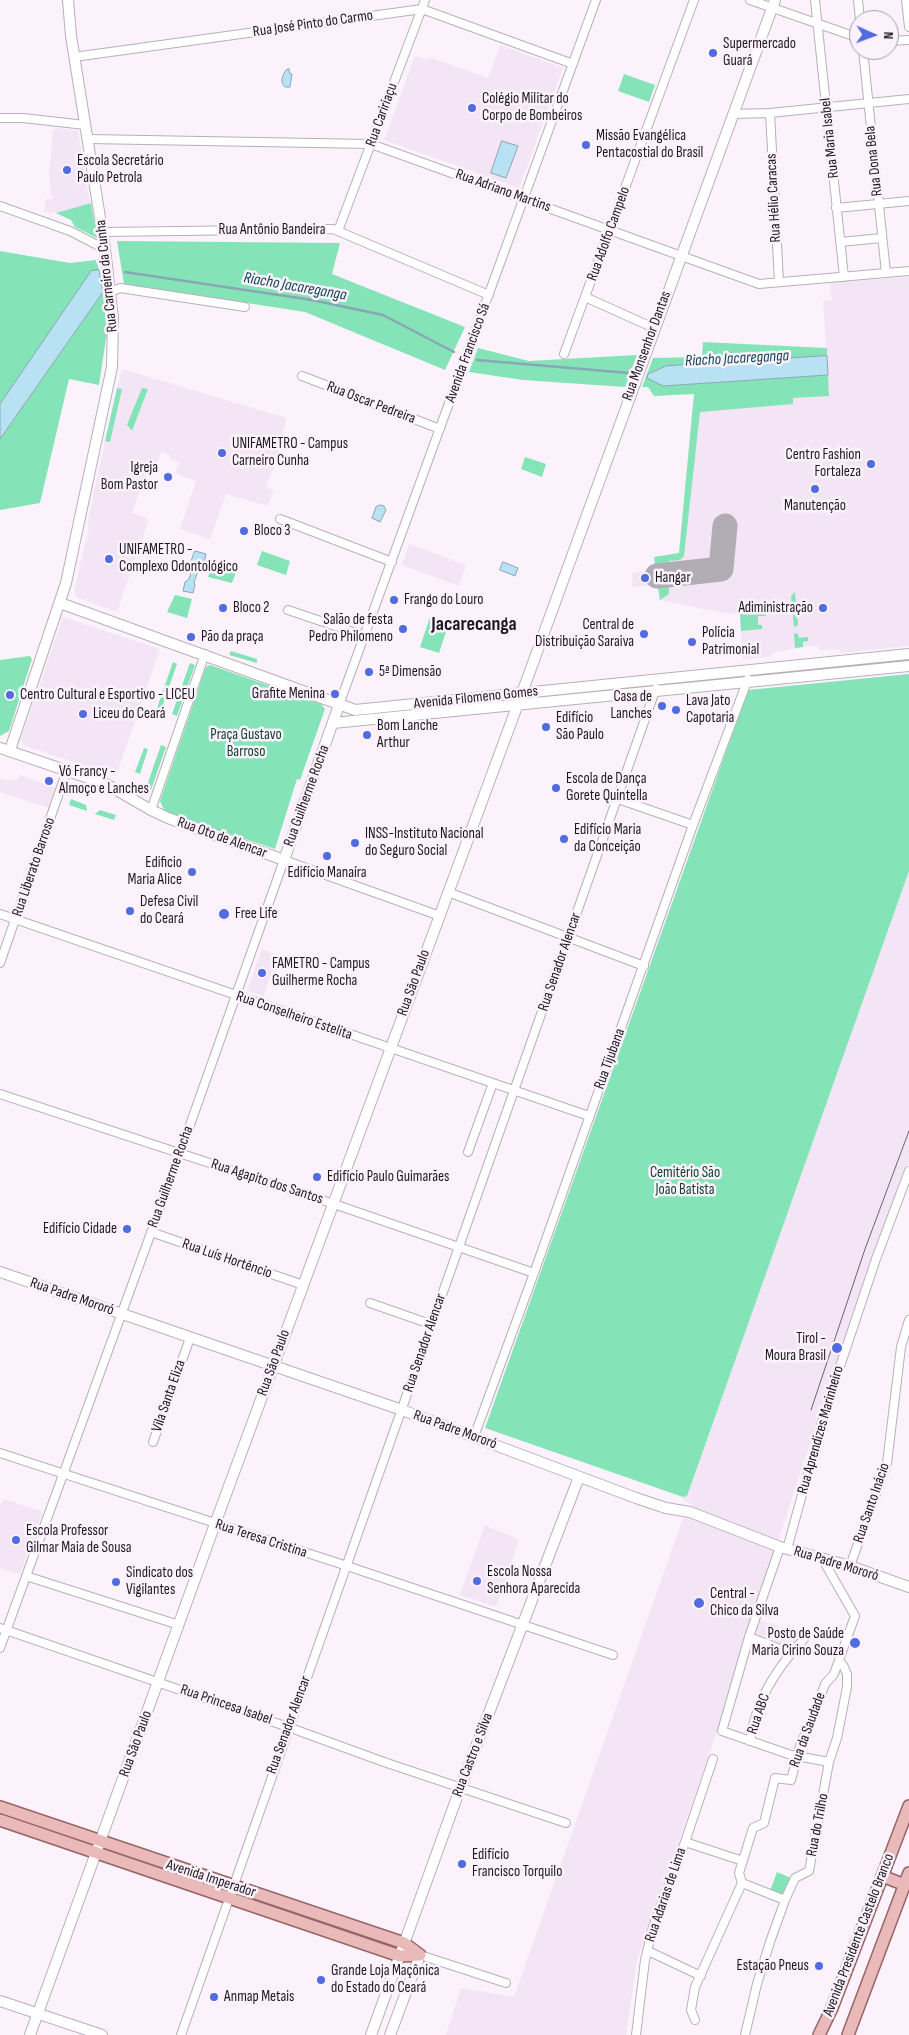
<!DOCTYPE html>
<meta charset="utf-8">
<style>
body{margin:0}
#map{position:relative;width:909px;height:2035px;overflow:hidden;background:#fbf2fc;font-family:"Sofia Sans Condensed",sans-serif}
canvas{display:block}
.north{position:absolute;left:849px;top:10px;width:50px;height:50px;box-sizing:border-box;background:#fbf2fc;border:1px solid #a29ba3;border-radius:50%;rotate:92deg;font-size:14px;font-weight:700;line-height:20px;text-align:center;color:#1c191d}
.north::after{content:'';display:block;margin:auto;width:18px;height:22px;background:#516be0;clip-path:polygon(50% 0,100% 100%,50% 72%,0 100%)}
</style>
<div id="map">
<canvas width="909" height="2035"></canvas>
<div class="north">N</div>
</div>
<script>
const ctx = document.querySelector('canvas').getContext('2d');
ctx.lineJoin = 'round';
function paint(path, color) {
  ctx.fillStyle = color;
  ctx.fill(path, 'evenodd');
}
function trace(path, color, width, dash) {
  ctx.strokeStyle = color;
  ctx.lineWidth = width;
  ctx.lineCap = dash ? 'butt' : 'round';
  ctx.setLineDash(dash || []);
  ctx.stroke(path);
}
function label(font, color, halo, rows, align = 'center') {
  ctx.font = font + ' "Sofia Sans Condensed",sans-serif';
  ctx.lineWidth = 5;
  ctx.setLineDash([]);
  ctx.textBaseline = 'middle';
  ctx.strokeStyle = halo;
  ctx.fillStyle = color;
  for (const [text, x, y, turn = 0] of rows) {
    ctx.save();
    ctx.translate(x, y);
    ctx.rotate((+turn || 0) * Math.PI / 180);
    ctx.textAlign = isNaN(turn) ? turn : align;
    if (halo) ctx.strokeText(text, 0, 0);
    ctx.fillText(text, 0, 0);
    ctx.restore();
  }
}
const built = new Path2D(`
 M500,45L563,68L519,188L384,140L415,56L428,60L429,57L488,78Z
 M56,128L78,131L90,203L56,213L44,212L46,199H52L49,174L53,131Z
 M909,277V646L840,653V649L819,650L818,646L803,647L775,652L770,657L742,659L740,614L724,613L660,600L658,584L633,587L632,573L655,570L654,557L679,553L693,403L829,392L823,301L832,300L830,282Z
 M122,369L286,418L277,459L266,487L274,490L268,506L226,494L210,539L180,529L196,481L175,473L179,462L169,459L170,455L161,452L157,464L150,462L132,513L146,518L148,522L117,612L76,597L74,591L89,527L87,526L100,464Z
 M409,544L466,565L459,586L402,565Z
 M63,617L160,649L116,776L25,746L21,739Z
 M20,775L55,788L49,808L0,792V779L16,781Z
 M909,871V1161L798,1479L779,1539L776,1553L737,1674L637,1961L626,2035H446L461,1988L514,1997L683,1518H688L693,1505L684,1501L683,1497L687,1496Z
 M262,949L277,955L264,996L247,991Z
 M4,1499L43,1512L20,1574L0,1568V1506Z
 M485,1525L519,1540L496,1607L460,1595Z
 M756,1619L803,1634L794,1648L752,1632Z`);
const green = new Path2D(`
 M624,74L655,85L649,102L618,91Z
 M91,203L97,238L75,227L71,220L56,213Z
 M117,241L340,243L332,274L465,327L445,370L305,312L124,284Z
 M0,251L70,263L96,260L99,270L91,272L0,404Z
 M103,292L107,332L99,385L69,379L40,503L0,510V439Z
 M703,342L827,348V356L666,366L653,373L663,386L828,375L829,396L793,398V404L700,412L684,556L680,560L669,561V571L656,572L654,557L679,553L694,394L654,396L648,387H642L653,358L702,357Z
 M478,348L529,361L637,355L625,387L523,380L469,372Z
 M117,388L122,389L110,442L105,441Z
 M142,388L148,389L132,431L127,425Z
 M525,457L546,464L542,477L521,469Z
 M262,551L290,561L286,575L257,565Z
 M213,563L238,567L232,583L208,577Z
 M669,579V594L660,600L657,580Z
 M795,592L798,625L794,627L791,596Z
 M175,595L192,599L187,618L167,612Z
 M766,613V616H758V625H762V629L741,631L740,614Z
 M430,617L449,623L439,653L420,647Z
 M794,633L798,634L799,638L808,637V641L803,642V647L795,648Z
 M231,651L257,659V663L229,655Z
 M30,656L32,659L9,731L0,736V660Z
 M173,662L177,664L161,710L157,708Z
 M190,663L195,665L177,716L172,714Z
 M210,665L321,704L325,709L300,780L297,779L275,849L165,812L160,801L206,667Z
 M909,674V871L687,1496L683,1497L485,1428L748,690Z
 M161,745L166,747L151,790L146,788Z
 M144,748L148,749L140,774L135,772Z
 M71,799L86,805L87,811L69,805Z
 M100,810L116,815L114,820L95,814Z
 M777,1872L791,1878L782,1896L770,1891Z`);
const water = new Path2D(`
 M289,69L290,74H292L290,87H285C279,81 283,75 286,70Z
 M502,141L518,146L506,178L491,173Z
 M99,270L103,292L0,439V404L91,271Z
 M827,356L828,375L663,386L647,378L648,374L666,366Z
 M380,505L384,506L386,510L380,522L372,518L376,507Z
 M195,551L206,554L204,563L210,565L208,571L199,569L194,582L195,585L193,593L183,591L185,582L189,579L191,572L189,568Z
 M503,562L518,568L515,576L500,570Z`);
const stream = new Path2D(`
 M125,272L312,300L383,315L454,352
 M477,360L629,373`);
const taxiway = new Path2D(`
 M657,576L721,569L725,526`);
const street = new Path2D(`
 M750,0L859,38
 M815,0L844,277
 M858,0L860,20
 M906,0L909,27
 M889,41L909,40
 M863,50L886,273
 M74,57L422,9L573,64
 M770,113L779,282
 M733,114L770,113L909,99
 M0,118H23L85,125
 M88,139L371,144L759,284L909,271
 M0,206L70,231L105,249
 M836,208L909,201
 M338,231L425,0
 M103,232L333,229L489,295
 M840,242L882,238
 M110,292L120,288L245,307
 M585,297L654,328
 M564,354L694,0
 M302,376L440,429
 M280,519L392,562
 M288,610L365,636
 M339,705L596,0
 M618,799L693,825
 M151,810L205,654
 M448,892L644,966
 M0,914L589,1116
 M0,963L67,770
 M0,1094L334,1204L534,1273
 M468,1152L493,1083
 M151,1232L303,1285
 M370,1303L430,1324
 M474,1437L534,1273L693,825L748,679
 M153,1442L190,1338
 M0,1453L338,1563L613,1655
 M780,1547L749,1637L722,1731L791,1755L829,1762
 M787,1549L826,1408L876,1259L909,1171
 M850,1566L887,1463L901,1347L909,1320
 M26,1576L179,1625
 M0,1628L288,1727L384,1762L566,1823
 M749,1637L791,1653
 M0,1648L180,1153L284,860L440,916
 M750,1741C752,1732 753,1723 756,1715C765,1687 784,1660 804,1639
 M685,1842L743,1861
 M742,1883L785,1900
 M648,1951L701,1976
 M420,1955L506,1983
 M695,2020L691,2010L695,1987L742,1883L739,1873L753,1828L764,1823L775,1778L791,1780L801,1742L811,1723L825,1684L834,1674L855,1616L823,1560
 M181,2035L656,688
 M636,2035L645,1960L653,1927L685,1842L713,1759
 M745,2035L757,1984L770,1942L785,1900L795,1878L809,1871L829,1762L837,1738L847,1687V1674L843,1665L839,1662`);
const secondary = new Path2D(`
 M60,603L355,710L909,654
 M333,723L909,666
 M0,748L106,784L151,810L168,818L284,860L339,705
 M10,750L66,583L112,367L113,319L105,249L71,36L68,0
 M0,1272L402,1410L636,1498L666,1508L690,1512L780,1547L850,1566L909,1587
 M0,2001L102,2035
 M30,2035L215,1524L522,693L775,0
 M371,2035L461,1786L579,1477
 M390,2035L420,1955`);
const primary = new Path2D(`
 M0,1807L404,1943L420,1955
 M0,1820L400,1956L420,1955
 M882,1876L905,1885
 M819,2035L832,2008L909,1806
 M848,2035L909,1873`);
const tram = new Path2D(`
 M811,1410L865,1249L909,1131`);
const markers = [
 [713,53,5,"#516be0"],
 [472,108,5,"#516be0"],
 [586,145,5,"#516be0"],
 [67,170,5,"#516be0"],
 [222,453,5,"#516be0"],
 [871,464,5,"#516be0"],
 [168,477,5,"#516be0"],
 [815,489,5,"#516be0"],
 [244,531,5,"#516be0"],
 [109,559,5,"#516be0"],
 [645,578,5,"#516be0"],
 [394,600,5,"#516be0"],
 [223,608,5,"#516be0"],
 [823,608,5,"#516be0"],
 [403,629,5,"#516be0"],
 [644,634,5,"#516be0"],
 [191,637,5,"#516be0"],
 [692,642,5,"#516be0"],
 [369,672,5,"#516be0"],
 [335,694,5,"#516be0"],
 [10,695,5,"#516be0"],
 [662,706,5,"#516be0"],
 [676,710,5,"#516be0"],
 [83,714,5,"#516be0"],
 [546,727,5,"#516be0"],
 [367,735,5,"#516be0"],
 [49,781,5,"#516be0"],
 [556,788,5,"#516be0"],
 [564,839,5,"#516be0"],
 [355,843,5,"#516be0"],
 [327,856,5,"#516be0"],
 [192,872,5,"#516be0"],
 [130,911,5,"#516be0"],
 [224,914,6,"#516be0"],
 [262,973,5,"#516be0"],
 [317,1177,5,"#516be0"],
 [127,1229,5,"#516be0"],
 [837,1348,6,"#516be0"],
 [16,1540,5,"#516be0"],
 [477,1581,5,"#516be0"],
 [116,1582,5,"#516be0"],
 [699,1603,6,"#516be0"],
 [855,1643,6,"#516be0"],
 [462,1864,5,"#516be0"],
 [819,1966,5,"#516be0"],
 [321,1980,5,"#516be0"],
 [214,1997,5,"#516be0"]
];
const streetNames = [
 ["Rua José Pinto do Carmo",313,24,-8],
 ["Rua Caririaçu",382,115,-70],
 ["Rua Maria Isabel",830,138,-96],
 ["Rua Dona Bela",874,161,-96],
 ["Rua Adriano Martins",503,191,20],
 ["Rua Hélio Caracas",774,198,-93],
 ["Rua Antônio Bandeira",272,230],
 ["Rua Adolfo Campelo",609,234,-70],
 ["Rua Carneiro da Cunha",107,276,-96],
 ["Rua Monsenhor Dantas",647,346,-70],
 ["Avenida Francisco Sá",468,353,-70],
 ["Rua Oscar Pedreira",371,403,21],
 ["Avenida Filomeno Gomes",476,698,-6],
 ["Rua Guilherme Rocha",307,796,-70],
 ["Rua Oto de Alencar",222,838,20],
 ["Rua Liberato Barroso",34,867,-71],
 ["Rua Senador Alencar",560,962,-71],
 ["Rua São Paulo",414,983,-70],
 ["Rua Conselheiro Estelita",294,1016,19],
 ["Rua Tijubana",610,1059,-70],
 ["Rua Guilherme Rocha",171,1177,-70],
 ["Rua Agapito dos Santos",267,1182,18],
 ["Rua Luís Hortêncio",227,1259,19],
 ["Rua Padre Mororó",72,1297,19],
 ["Rua Senador Alencar",425,1343,-71],
 ["Rua São Paulo",274,1363,-70],
 ["Vila Santa Eliza",169,1396,-71],
 ["Rua Padre Mororó",455,1430,20],
 ["Rua Aprendizes Marinheiro",821,1430,-74],
 ["Rua Santo Inácio",872,1503,-71],
 ["Rua Teresa Cristina",261,1539,18],
 ["Rua Padre Mororó",836,1564,17],
 ["Rua Princesa Isabel",226,1705,19],
 ["Rua ABC",759,1714,-71],
 ["Rua Senador Alencar",289,1725,-70],
 ["Rua da Saudade",808,1730,-70],
 ["Rua São Paulo",136,1744,-70],
 ["Rua Castro e Silva",473,1755,-69],
 ["Rua do Trilho",818,1825,-79],
 ["Avenida Imperador",211,1879,18],
 ["Rua Adarias de Lima",666,1895,-71],
 ["Avenida Presidente Castelo Branco",859,1935,-69]
];
const poiNames = [
 ["Supermercado",723,44],
 ["Guará",723,61],
 ["Colégio Militar do",482,99],
 ["Corpo de Bombeiros",482,116],
 ["Missão Evangélica",596,136],
 ["Pentacostial do Brasil",596,153],
 ["Escola Secretário",77,161],
 ["Paulo Petrola",77,178],
 ["UNIFAMETRO - Campus",232,444],
 ["Carneiro Cunha",232,461],
 ["Centro Fashion",861,455,"right"],
 ["Fortaleza",861,472,"right"],
 ["Igreja",158,468,"right"],
 ["Bom Pastor",158,485,"right"],
 ["Manutenção",815,506,"center"],
 ["Bloco 3",254,531],
 ["UNIFAMETRO -",119,550],
 ["Complexo Odontológico",119,567],
 ["Hangar",655,578],
 ["Frango do Louro",404,600],
 ["Bloco 2",233,608],
 ["Adiministração",813,608,"right"],
 ["Salão de festa",393,620,"right"],
 ["Pedro Philomeno",393,637,"right"],
 ["Central de",634,625,"right"],
 ["Distribuição Saraiva",634,642,"right"],
 ["Polícia",702,633],
 ["Patrimonial",702,650],
 ["Pão da praça",201,637],
 ["5ª Dimensão",379,672],
 ["Grafite Menina",325,694,"right"],
 ["Centro Cultural e Esportivo - LICEU",20,695],
 ["Casa de",652,697,"right"],
 ["Lanches",652,714,"right"],
 ["Lava Jato",686,701],
 ["Capotaria",686,718],
 ["Liceu do Ceará",93,714],
 ["Edifício",556,718],
 ["São Paulo",556,735],
 ["Bom Lanche",377,726],
 ["Arthur",377,743],
 ["Vó Francy -",59,772],
 ["Almoço e Lanches",59,789],
 ["Escola de Dança",566,779],
 ["Gorete Quintella",566,796],
 ["Edifício Maria",574,830],
 ["da Conceição",574,847],
 ["INSS-Instituto Nacional",365,834],
 ["do Seguro Social",365,851],
 ["Edificio",182,863,"right"],
 ["Maria Alice",182,880,"right"],
 ["Edifício Manaíra",327,873,"center"],
 ["Defesa Civil",140,902],
 ["do Ceará",140,919],
 ["Free Life",235,914],
 ["FAMETRO - Campus",272,964],
 ["Guilherme Rocha",272,981],
 ["Edifício Paulo Guimarães",327,1177],
 ["Edifício Cidade",117,1229,"right"],
 ["Tirol -",826,1339,"right"],
 ["Moura Brasil",826,1356,"right"],
 ["Escola Professor",26,1531],
 ["Gilmar Maia de Sousa",26,1548],
 ["Escola Nossa",487,1572],
 ["Senhora Aparecida",487,1589],
 ["Sindicato dos",126,1573],
 ["Vigilantes",126,1590],
 ["Central -",710,1594],
 ["Chico da Silva",710,1611],
 ["Posto de Saúde",844,1634,"right"],
 ["Maria Cirino Souza",844,1651,"right"],
 ["Edifício",472,1855],
 ["Francisco Torquilo",472,1872],
 ["Estação Pneus",809,1966,"right"],
 ["Grande Loja Maçônica",331,1971],
 ["do Estado do Ceará",331,1988],
 ["Anmap Metais",224,1997]
];
const parkNames = [
 ["Praça Gustavo",246,735],
 ["Barroso",246,752],
 ["Cemitério São",685,1173],
 ["João Batista",685,1190]
];
const waterNames = [
 ["Riacho Jacareganga",295,287,10],
 ["Riacho Jacareganga",737,359,-3]
];
const districtNames = [
 ["Jacarecanga",474,625]
];
paint(built, '#f3e5f5');
paint(green, '#85e4b7');
paint(water, '#b8e2f4');
trace(water, '#89a6b4', 1);
trace(stream, '#89a6b4', 2.5);
trace(taxiway, '#b2acb4', 25);
trace(street, '#b8b0b9', 10);
trace(secondary, '#b8b0b9', 12);
trace(primary, '#996465', 14);
trace(street, '#fff', 8);
trace(secondary, '#fff', 10);
trace(primary, '#eababa', 11);
trace(tram, '#6a656b', 1);
for (const [x, y, r, color] of markers) {
  const dot = new Path2D();
  dot.arc(x, y, r, 0, 2 * Math.PI);
  ctx.fillStyle = color;
  ctx.fill(dot);
  trace(dot, '#fbf2fc', 2);
}
label('15px', '#1c191d', '#fbf2fc', streetNames);
label('15px', '#1c191d', '#fbf2fc', poiNames, 'left');
label('15px', '#11402d', '#fbf2fc', parkNames);
label('italic 16px', '#0e4557', '#fbf2fc', waterNames);
label('bold 20px', '#1c191d', '#fbf2fc', districtNames);
</script>
